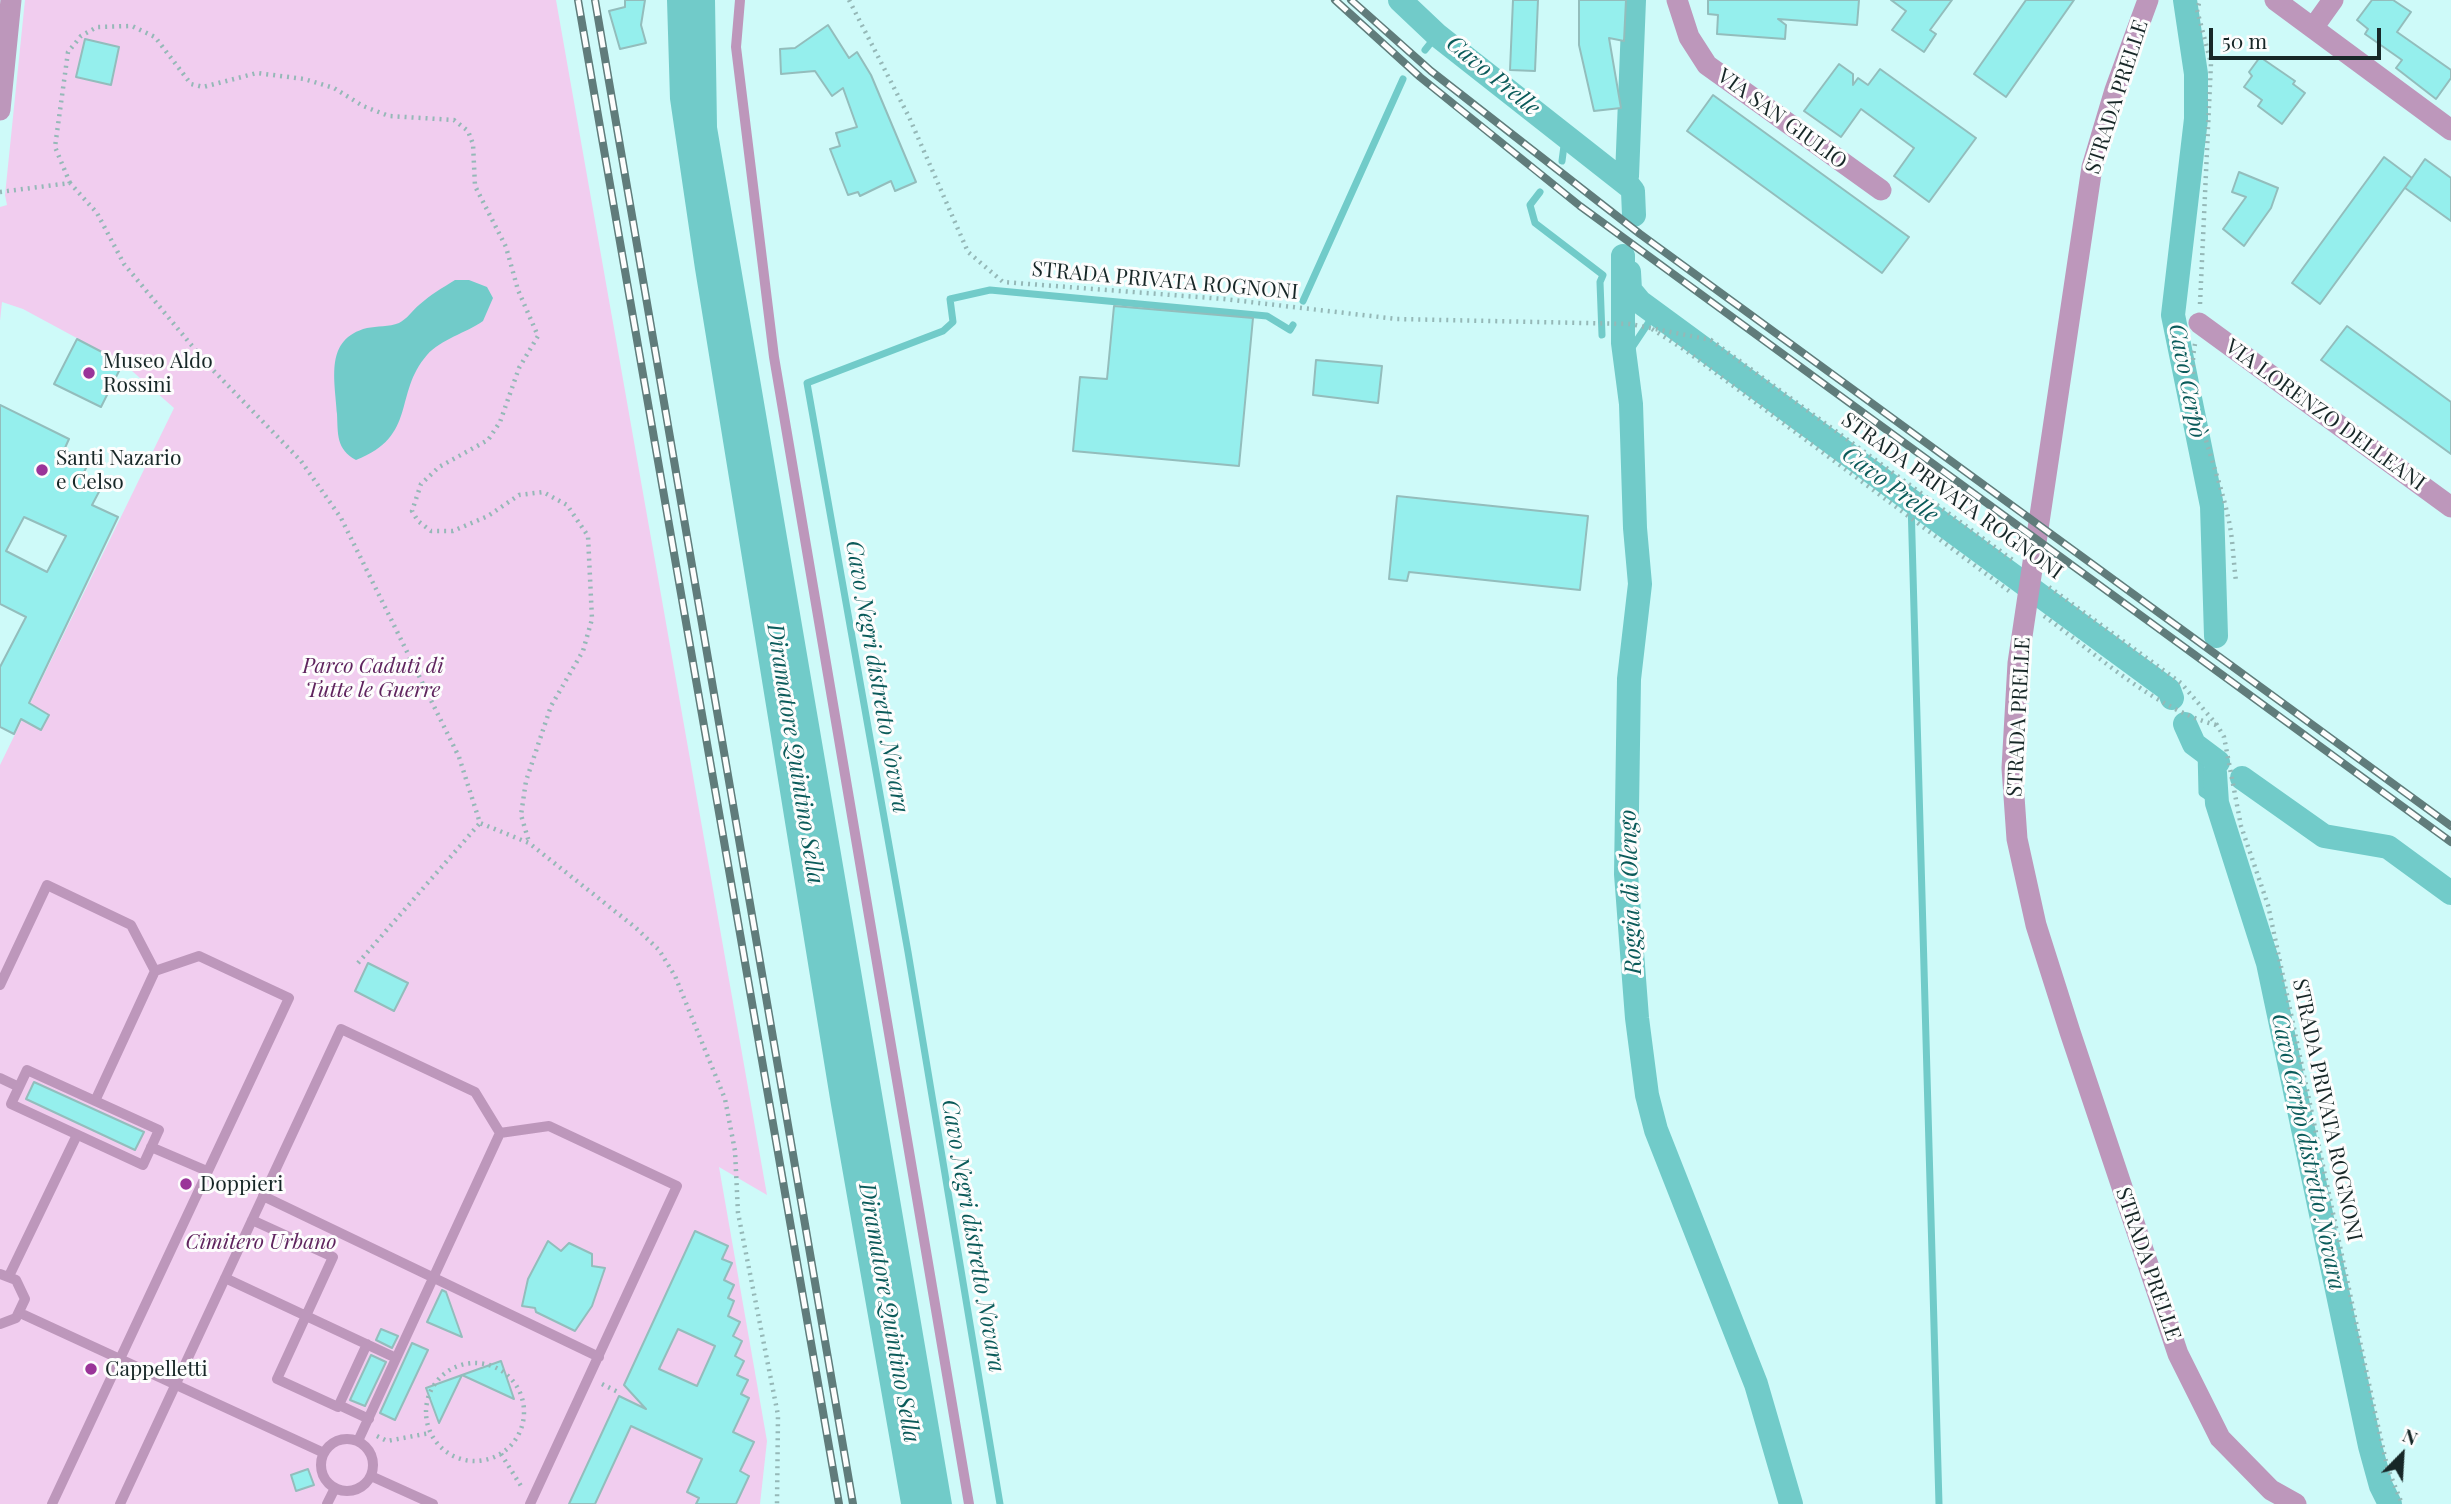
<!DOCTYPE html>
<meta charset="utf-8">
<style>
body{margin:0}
#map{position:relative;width:2451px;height:1504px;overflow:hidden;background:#cefaf9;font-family:"Playfair Display",serif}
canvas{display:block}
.north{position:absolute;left:2367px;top:1420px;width:70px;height:70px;-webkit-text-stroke:5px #fdfdfd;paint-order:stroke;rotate:24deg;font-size:19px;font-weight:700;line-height:28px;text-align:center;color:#172727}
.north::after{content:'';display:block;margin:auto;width:24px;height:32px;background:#172727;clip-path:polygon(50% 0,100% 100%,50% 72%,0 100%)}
.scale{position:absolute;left:2209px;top:28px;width:172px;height:32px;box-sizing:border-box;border:4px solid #172727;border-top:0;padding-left:9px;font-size:21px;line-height:24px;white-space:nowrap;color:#172727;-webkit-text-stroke:5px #fdfdfd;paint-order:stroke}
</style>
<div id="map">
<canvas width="2451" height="1504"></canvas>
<div class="north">N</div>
<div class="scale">50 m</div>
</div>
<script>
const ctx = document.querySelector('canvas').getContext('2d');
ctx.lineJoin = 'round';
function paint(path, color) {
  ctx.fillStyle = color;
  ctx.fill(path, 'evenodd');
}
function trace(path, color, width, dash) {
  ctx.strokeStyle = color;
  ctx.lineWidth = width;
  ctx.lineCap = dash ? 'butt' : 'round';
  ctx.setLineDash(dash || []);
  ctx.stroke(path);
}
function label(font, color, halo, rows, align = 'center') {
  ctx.font = font + ' "Playfair Display",serif';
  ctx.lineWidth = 6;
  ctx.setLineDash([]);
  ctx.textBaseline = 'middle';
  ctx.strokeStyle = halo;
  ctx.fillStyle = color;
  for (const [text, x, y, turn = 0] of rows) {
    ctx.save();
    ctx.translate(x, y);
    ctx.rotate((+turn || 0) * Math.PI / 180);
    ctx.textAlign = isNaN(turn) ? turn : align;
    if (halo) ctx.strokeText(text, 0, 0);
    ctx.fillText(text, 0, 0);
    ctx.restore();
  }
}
const green = new Path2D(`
 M25,0H556L767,1195L719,1167L767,1441L760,1504H0V765L174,408L123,363L23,309L2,302L0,321V207L7,205L5,195Z`);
const water = new Path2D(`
 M667,0H715L717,127L952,1504H901L831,1105L695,269L670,99Z
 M455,280H469L487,287L493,298L483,321C466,333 441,339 427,355C393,394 418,436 356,460C336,449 338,434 337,414C335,379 324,339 367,328C377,326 389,327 399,323C407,319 412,311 419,305C430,295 442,288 455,280Z`);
const stream = new Path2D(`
 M1425,50L1437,35
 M1562,161L1565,138
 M1540,192L1530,205L1535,223L1603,275L1600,282L1602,335
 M1303,301L1403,79
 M1625,358L1655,313
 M1911,502L1939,1504
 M2201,750L2202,793L2217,803
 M1000,1504L908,952L807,383L943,331L953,322L950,299L990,290L1267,316L1290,330L1293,325`);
const canal = new Path2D(`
 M1400,0L1437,35L1629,186L1633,191L1634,215
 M2185,0L2196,74V119L2173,315L2212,506L2216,636
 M1627,176L1634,0
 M1623,256V343L1631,404L1635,528L1640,584L1629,679L1626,874L1637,1018L1647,1095L1656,1130L1756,1384L1791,1504
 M1629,272L1630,290L1640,302L2169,690L2172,698
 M2185,724L2194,744L2218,762
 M2215,773L2217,803L2268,963L2370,1446L2381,1486L2390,1504
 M2242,778L2324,836L2388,847L2451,893`);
const building = new Path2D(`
 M625,0H645L641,25L646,43L620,49L609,11L625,7Z
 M1513,0H1538L1535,71L1510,70Z
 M1579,0H1626L1624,41L1609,38L1621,108L1594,111L1579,45Z
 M1708,0H1859L1857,25L1778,19L1786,25L1785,39L1717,34L1718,15L1708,14Z
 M1891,0H1952L1930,30L1936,34L1924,52L1892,30L1906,11Z
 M2026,0H2074L2006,97L1974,74Z
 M2372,0H2393L2411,12L2397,32L2451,70V78L2436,99L2396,68L2402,60L2365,34L2368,29L2357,20Z
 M828,25L849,58L857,52L871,75L916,182L895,191L891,181L860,196L858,192L848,195L830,149L840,146L836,133L857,127L843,88L832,96L815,71L781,74L780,49L795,48Z
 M85,39L119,47L111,85L76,77Z
 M2260,57L2295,81L2293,84L2305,93L2282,124L2258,106L2262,100L2244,87L2252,76L2249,72Z
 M1839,64L1853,74V85L1858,78L1868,85L1880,69L1976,138L1929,202L1894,176L1914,148L1861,109L1841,137L1804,111Z
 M1713,95L1909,237L1882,273L1687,131Z
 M2384,157L2412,178L2320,304L2292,283Z
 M2425,159L2451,178V221L2405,188Z
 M2239,172L2278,188L2271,208L2244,246L2223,229L2246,197L2232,192Z
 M1114,306L1253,318L1239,466L1073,451L1080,377L1107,379Z
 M2347,326L2451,402V454L2321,360Z
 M77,339L123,363L101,407L54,384Z
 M1316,360L1382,366L1378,403L1313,395Z
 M0,405L69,439L64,450L89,462L81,478L101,488L92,505L118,517L29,703L49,715L41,730L21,719L14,734L0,727V667L26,617L0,604ZM24,517L66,536L47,572L6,551Z
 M1397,496L1588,516L1580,590L1409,572L1407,581L1389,579Z
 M368,963L408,983L394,1011L355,991Z
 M34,1082L144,1132L135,1150L26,1099Z
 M695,1231L728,1246L722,1259L732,1263L724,1280L734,1285L728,1298L734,1301L728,1316L740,1322L733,1336L742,1341L735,1356L744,1361L737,1375L748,1380L741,1394L749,1398L733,1432L754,1442L740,1471L749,1476L736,1504H696L699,1498L687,1492L702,1459L631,1426L595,1504H569L619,1396L646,1409L624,1385ZM678,1329L715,1346L697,1386L659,1369Z
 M548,1241L561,1251L569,1243L592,1254V1266L605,1268L592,1306L575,1331L536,1312L535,1308L522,1306L528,1279Z
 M442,1290L446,1292L462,1337L427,1322Z
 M381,1329L398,1336L392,1348L376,1340Z
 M412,1343L428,1350L395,1420L380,1413Z
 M371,1355L386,1362L365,1406L350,1400Z
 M501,1361L514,1399L462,1375Z
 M462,1375L439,1423L426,1388Z
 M308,1469L314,1485L296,1491L291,1475Z`);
const path = new Path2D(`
 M849,0L909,117L968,252L1003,282L1224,299L1397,319L1630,324L1711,340L2014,561
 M70,183L55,147L68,52L81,36L97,27L132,26L155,37L191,84L203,87L257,73L304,79L334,88L363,106L389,116L454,120L468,131L473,144L475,186L506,247L518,290L538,336L519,368L500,422L488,440L439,467L421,484L412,511L418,521L431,531H453L488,516L519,495L543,492L567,505L588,536L592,619L583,651L551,706L526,781L521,815L529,842
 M0,192L70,183L97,213L124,264L208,365L301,461L341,518L459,757L480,823L529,843L636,928L659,950L675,976L725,1099L735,1151L738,1213L778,1415L777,1504
 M2200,304L2211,63L2197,10L2200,0
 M1652,329L1685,350L2009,591
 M2195,344C2184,397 2217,464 2228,517C2233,537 2233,559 2236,581
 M2049,587L2181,683L2217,725L2224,737L2241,826L2268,905L2376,1417L2387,1466L2402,1504
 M2044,616C2096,654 2155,709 2216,725
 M358,963L480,823
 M426 1412a49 49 0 1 1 98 0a49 49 0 1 1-98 0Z
 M602,1384L620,1393
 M377,1436L387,1441L430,1433
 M501,1454L521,1486`);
const lane = new Path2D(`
 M740,0L736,47L774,357L969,1504
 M0,985L47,885L131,925L155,971L199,956L289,998L52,1504
 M27,1070L159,1130L143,1165L11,1104Z
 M0,1078L19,1087
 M95,1101L155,971
 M151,1147L207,1171
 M263,1196L599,1357
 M252,1220L333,1257L277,1379L338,1407L367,1344
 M0,1274L16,1280L25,1299L16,1318L0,1324
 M9,1276L77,1135
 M225,1278L396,1358
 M20,1313L324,1453
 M339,1405L369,1419
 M321 1465a26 26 0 1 1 52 0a26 26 0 1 1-52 0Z
 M358,1441L500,1133
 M371,1476L433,1504
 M120,1504L341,1029L475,1092L500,1133L549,1126L677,1186L530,1504
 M327,1504L335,1488`);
const street = new Path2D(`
 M1677,0L1689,37L1707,65L1881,190
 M2148,0L2115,90L2092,167L2018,663L2012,768L2017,839L2036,925L2070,1032L2178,1354L2220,1438L2271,1490L2296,1504
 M2275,0L2451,130
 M2313,28L2333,0
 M0,110L11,0
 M2199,323L2451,507`);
const rail = new Path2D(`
 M578,0L839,1504
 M595,0L853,1504
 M1335,0L1420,77L1580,206L2451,842
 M1351,0L1431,71L1640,234L2451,826`);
const markers = [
 [89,373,7,"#9a3499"],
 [42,470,7,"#9a3499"],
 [186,1184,7,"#9a3499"],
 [91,1369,7,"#9a3499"]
];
const streetNames = [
 ["STRADA PRELLE",2117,97,-72],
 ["VIA SAN GIULIO",1782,119,36],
 ["STRADA PRIVATA ROGNONI",1165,281,5],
 ["VIA LORENZO DELLEANI",2325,415,36],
 ["STRADA PRIVATA ROGNONI",1952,496,36],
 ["STRADA PRELLE",2019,717,-87],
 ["STRADA PRIVATA ROGNONI",2327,1110,78],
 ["STRADA PRELLE",2148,1264,71]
];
const poiNames = [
 ["Museo Aldo",103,361],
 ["Rossini",103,385],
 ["Santi Nazario",56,458],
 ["e Celso",56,482],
 ["Doppieri",200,1184],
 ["Cappelletti",105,1369]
];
const parkNames = [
 ["Parco Caduti di",373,666],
 ["Tutte le Guerre",373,690],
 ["Cimitero Urbano",261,1242]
];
const waterNames = [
 ["Cavo Prelle",1493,76,39],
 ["Cavo Cerpò",2187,381,79],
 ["Cavo Prelle",1890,485,36],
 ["Cavo Negri distretto Novara",877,677,80],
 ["Diramatore Quintino Sella",795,754,81],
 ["Roggia di Olengo",1631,892,-92],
 ["Cavo Cerpò distretto Novara",2308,1152,78],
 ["Cavo Negri distretto Novara",973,1236,80],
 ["Diramatore Quintino Sella",889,1313,80]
];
paint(green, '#f1cdef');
paint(water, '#71cbc9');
trace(stream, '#71cbc9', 7);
trace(canal, '#71cbc9', 24);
paint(building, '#95efed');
trace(building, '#93bdbc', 2);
trace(path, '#95b8b7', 4.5, [2, 5]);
trace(lane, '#bd97bb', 10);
trace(street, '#bd97bb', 21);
trace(rail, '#607c7b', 8);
trace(rail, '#fdfdfd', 5, [16]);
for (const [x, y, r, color] of markers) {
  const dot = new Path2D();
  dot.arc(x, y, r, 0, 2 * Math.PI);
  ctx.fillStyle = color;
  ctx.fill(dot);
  trace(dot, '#fdfdfd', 2.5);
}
label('21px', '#172727', '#fdfdfd', streetNames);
label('21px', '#172727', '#fdfdfd', poiNames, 'left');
label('italic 21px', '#5f245e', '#fdfdfd', parkNames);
label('italic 23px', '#0b5b5a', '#fdfdfd', waterNames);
</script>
